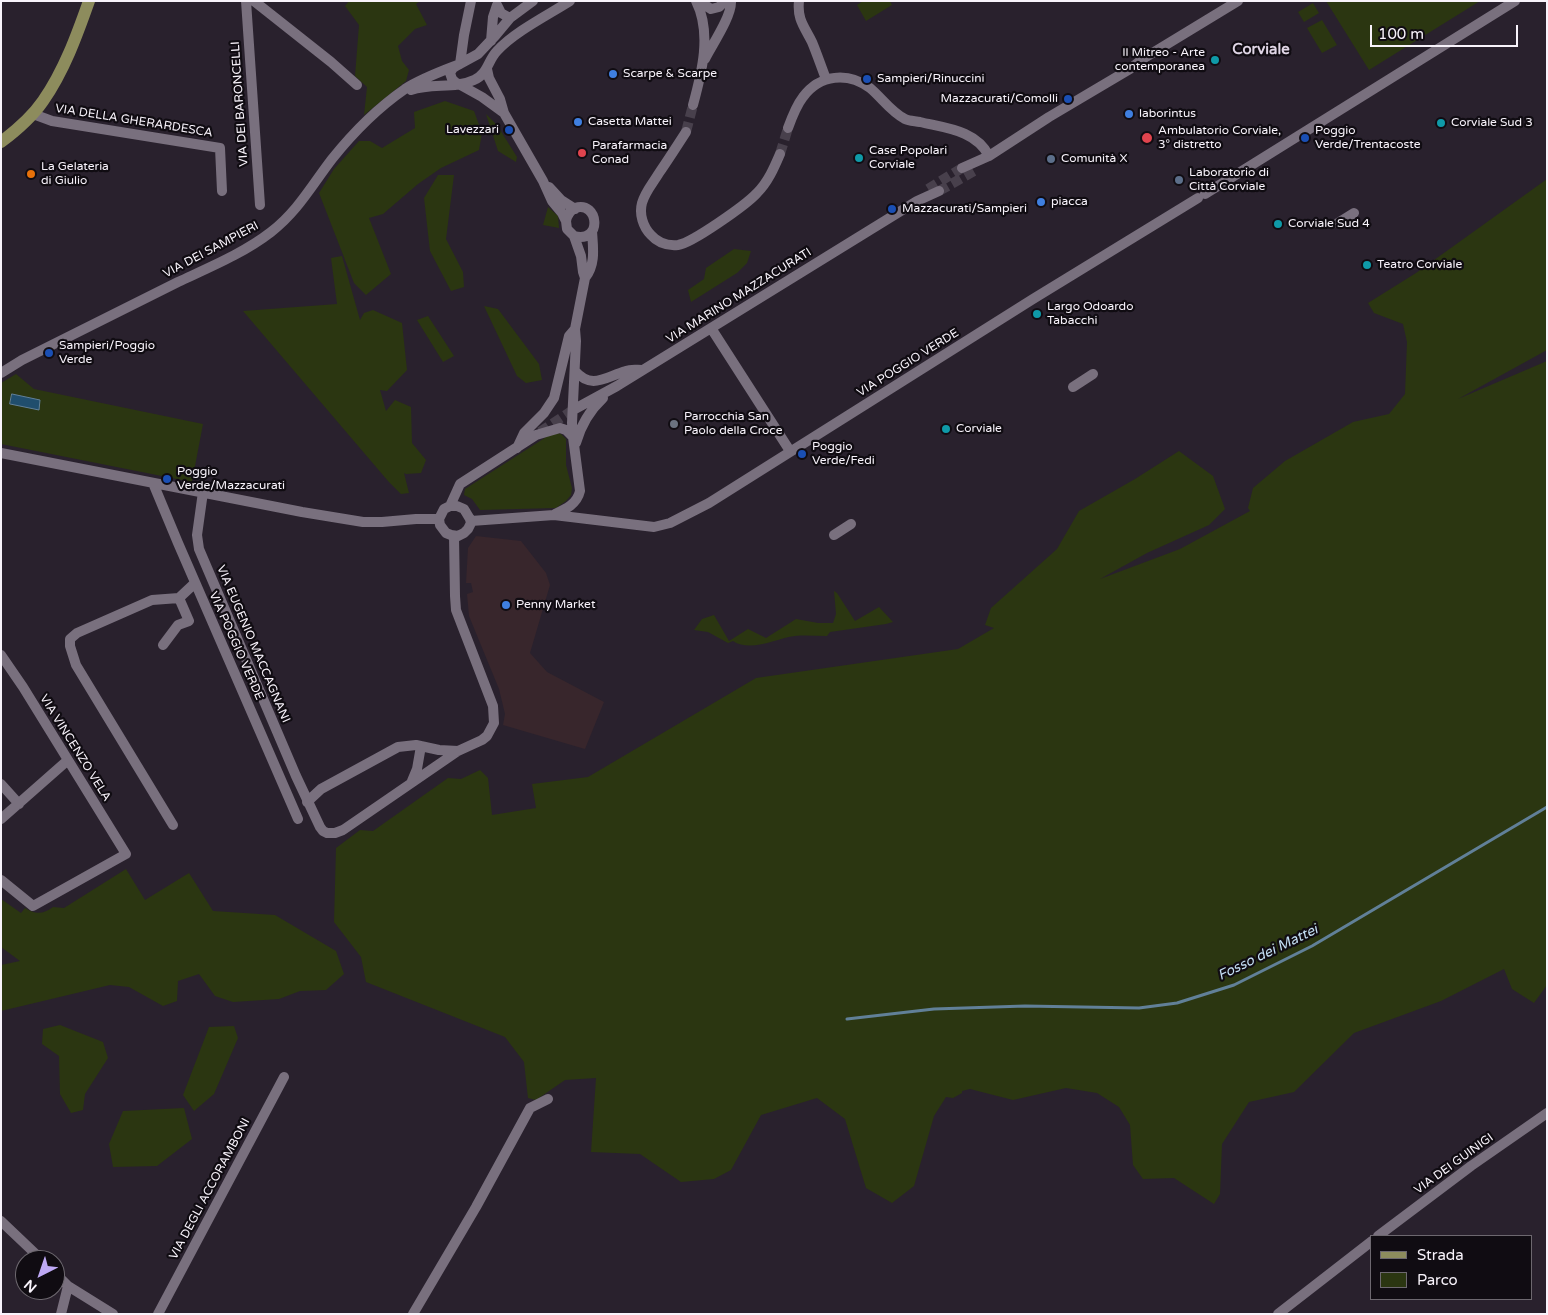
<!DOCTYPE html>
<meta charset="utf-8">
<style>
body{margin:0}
#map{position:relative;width:1548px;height:1315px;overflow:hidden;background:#29212d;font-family:"Varela Round",sans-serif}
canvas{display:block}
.frame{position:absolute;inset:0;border:2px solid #f8f3fb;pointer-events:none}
.legend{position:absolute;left:1370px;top:1235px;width:162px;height:65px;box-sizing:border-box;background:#100c12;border:1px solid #6d686f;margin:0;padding:6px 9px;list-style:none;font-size:15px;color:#f8f3fb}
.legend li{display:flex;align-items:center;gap:10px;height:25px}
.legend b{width:25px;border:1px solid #6d686f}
.north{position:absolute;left:15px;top:1250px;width:50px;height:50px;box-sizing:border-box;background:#100c12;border:1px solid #6d686f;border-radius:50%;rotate:221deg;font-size:14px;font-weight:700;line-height:20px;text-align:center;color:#f8f3fb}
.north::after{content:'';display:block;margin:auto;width:18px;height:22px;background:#bea9f5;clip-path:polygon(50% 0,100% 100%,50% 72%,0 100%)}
.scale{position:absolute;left:1370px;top:25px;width:148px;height:22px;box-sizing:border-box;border:2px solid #f8f3fb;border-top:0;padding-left:6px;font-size:15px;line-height:18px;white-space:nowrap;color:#f8f3fb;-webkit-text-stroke:4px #100c12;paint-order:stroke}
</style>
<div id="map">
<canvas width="1548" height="1315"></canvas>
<div class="frame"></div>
<ul class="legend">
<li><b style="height:6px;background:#8d8c5d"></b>Strada</li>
<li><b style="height:14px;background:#2b3611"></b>Parco</li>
</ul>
<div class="north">N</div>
<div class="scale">100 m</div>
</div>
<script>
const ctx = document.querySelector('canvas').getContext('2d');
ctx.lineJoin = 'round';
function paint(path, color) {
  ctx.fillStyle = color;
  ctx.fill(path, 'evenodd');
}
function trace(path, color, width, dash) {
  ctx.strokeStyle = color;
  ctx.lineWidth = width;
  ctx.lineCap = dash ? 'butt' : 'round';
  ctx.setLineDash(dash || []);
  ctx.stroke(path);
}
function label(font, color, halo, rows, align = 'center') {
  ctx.font = font + ' "Varela Round",sans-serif';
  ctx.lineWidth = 4.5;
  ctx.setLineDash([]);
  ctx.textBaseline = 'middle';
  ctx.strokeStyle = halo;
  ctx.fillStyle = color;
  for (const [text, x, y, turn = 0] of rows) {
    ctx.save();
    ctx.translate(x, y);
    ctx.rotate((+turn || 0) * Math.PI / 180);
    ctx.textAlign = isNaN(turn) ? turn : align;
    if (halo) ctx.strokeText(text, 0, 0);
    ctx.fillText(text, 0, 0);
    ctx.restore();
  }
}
const commercial = new Path2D(`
 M476,536L521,541L546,573L550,585L530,653L547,672L604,702L585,749L503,725L505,714L499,689L469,616L467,594L473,592L471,583H466L468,548Z`);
const green = new Path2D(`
 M349,1H420L416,4L427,25L415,29L398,46L402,61L409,70L406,81L364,115L367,87L355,76L359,25L345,6Z
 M863,1H890L892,5L866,21L857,5Z
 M1326,1H1480L1369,70Z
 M1313,3L1319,13L1304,22L1298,12Z
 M1322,20L1337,45L1322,53L1307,28Z
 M445,101L474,111L482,133L479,150L441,168L418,184L383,214L369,218L391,274L366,295L354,283L319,193L334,169L359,141H370L382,148L415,128L414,112Z
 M486,114L497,125L517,157L516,162L498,151Z
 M438,175H454L446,239L463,272L464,287L451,291L430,251L424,198Z
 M1547,179V350L1458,399L1547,361V985L1534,1003L1512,989L1504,969L1441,1001L1354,1033L1294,1092L1249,1102L1222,1144L1220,1194L1214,1204L1174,1178L1143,1179L1133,1165L1130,1125L1119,1107L1097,1093L1066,1088L1013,1100L970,1089L962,1091V1093L953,1098L946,1097L934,1116L914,1186L892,1203L866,1188L845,1119L817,1098L761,1115L731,1170L714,1179L681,1182L640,1154L591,1152L596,1078L565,1080L536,1100L528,1098L524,1062L505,1037L366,982L361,957L334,922L336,848L360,830L373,831L448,778L461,779L480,770L488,778L492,815L536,808L532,784L588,777L756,678L958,649L994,628L985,625L991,608L1057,549L1079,511L1135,479L1179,451L1213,476L1225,509L1209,525L1147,553L1100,579L1180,549L1250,511L1248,508L1253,488L1285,461L1353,422L1389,414L1405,394L1407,342L1403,324L1374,313L1368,303L1416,273Z
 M548,207L558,216L559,228L543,225Z
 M734,249L751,251L747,263L737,273L691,302L688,290L704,279L706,268Z
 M342,256L360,320L364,313L373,310L402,323L407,370L387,391L380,390L386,411L395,400L411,407L412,443L426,460L421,473L406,474L404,473L409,493L401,494L388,481L243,311L337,304L331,258Z
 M484,306L498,309L539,364L542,380L526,383L517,376Z
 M428,316L454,356L443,362L417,320Z
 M16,374L34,389L203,424L192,482L1,444V383Z
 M554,432L561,434L566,439V465L572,488L571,495L566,501L556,508L480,510L472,499L464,495L465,489Z
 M834,591L837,593L855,621L879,607L893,622L886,624L830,632L827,636C816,636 805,635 795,636C777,638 751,653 733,641L728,643L708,632L694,630L702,619L714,615L729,641L748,629L766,638L796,619L818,623H833L836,614Z
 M126,869L145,900L189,873L213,911L275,915L336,951L344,974L326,990L300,991L279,999L233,1002L215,996L199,974L178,981L177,1001L163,1006L129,987L110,985L1,1011V965L20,961L1,947V899L21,913L25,908C35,915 44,914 53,907L64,908Z
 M60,1025L103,1042L108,1058L85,1094L83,1110L71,1113L60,1094L59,1056L42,1044L43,1029Z
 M234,1026L238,1038L214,1094L194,1111L183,1095L209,1027Z
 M184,1108L192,1139L157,1166L113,1167L109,1144L123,1111Z`);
const water = new Path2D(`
 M12,394L40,400L39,410L10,404Z`);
const stream = new Path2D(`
 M847,1019L934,1009L1025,1006L1139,1008L1177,1003L1234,985L1312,946L1547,807`);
const minorTunnel = new Path2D(`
 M686,132L693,105
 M780,154L788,128
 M928,189L962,168
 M939,191L974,171
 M540,432L573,410`);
const minor = new Path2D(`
 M246,1L260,205
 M254,1L331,62L357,85
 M699,1L711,9L719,7L725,1
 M799,1C797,19 804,26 812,42C817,54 821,66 826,79
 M491,41L493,17L497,5L501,13L510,18
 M705,59C712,45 732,16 731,1
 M460,64L464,35L471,1
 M487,69L489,78L500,99L504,113L543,181L552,201L562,213L566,221L567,229L574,236L581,256L583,272L585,278
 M411,90C432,83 455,89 474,80C488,74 488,60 497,51C514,32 548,15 570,1
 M693,105C702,72 712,33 696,1
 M504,113L482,97L455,82L452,79L450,73L453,68L456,66L478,54L495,36L510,18L533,1
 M33,114L52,121L220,148L222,191
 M788,128C792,117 796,106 803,97C820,74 848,72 870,88C882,98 891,112 905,119C909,121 915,121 920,122C945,128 976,130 989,156
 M686,132C677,146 668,160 659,173C653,183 645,192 642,203C639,214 643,227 651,235C658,243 667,246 678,245C692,243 746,205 757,193C768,182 774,168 780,154
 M962,168L989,156L1049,117L1130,69L1141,60L1238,1
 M549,187L561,200L575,209
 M1205,194L1515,1
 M566,221C567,215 570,211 575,208C599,200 603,244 574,236
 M1338,223L1354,213
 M711,328L790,451
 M575,371C592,390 605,377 626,371C631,369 636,370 642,370
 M1,373L22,360C74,334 126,308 178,282C210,267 244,253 271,232C298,211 312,185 332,159C352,134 379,107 405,89C422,78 442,71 460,64
 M1073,387L1093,374
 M573,410L617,386L917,201L939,191
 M576,443C581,425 589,411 603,398
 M517,448L524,433L544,413L554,398L569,336L575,329
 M1,453L302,512L363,522H382L416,519H439
 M153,483L178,543L298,819
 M203,492L197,535L199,549L296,776L320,827L323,831L327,833H335L343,830L458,751L482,740L487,736L494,723L493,706L456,610L455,596L454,536
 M450,506H457L464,509L470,519L471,523L468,529L464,533L458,536L451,535L446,533L440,525L439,519L444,509L450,506L460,484L536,435L560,428L566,430L573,437
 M555,514C566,509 577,504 580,491L573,437L572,423L576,341L575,329L585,278C596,265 593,247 592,231
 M471,521L554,515L654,527L670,523L709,503L1033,299L1198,198
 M834,535L851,524
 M179,598L195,583
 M163,645L178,625L189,621L179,598L152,600L77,633L70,639V646L76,665L173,825
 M1,655L23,687L126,854L33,906L1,880
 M412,781L417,769L421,746
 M1,784L19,804
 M307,802L321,789L398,747L416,745L439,750L458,751
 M1,819L68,760
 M1,1221L42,1260
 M1378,1236L1471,1166L1547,1113
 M55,1273L68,1286L113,1314
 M61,1314L68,1286
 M158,1314L284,1077
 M413,1314L476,1207L530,1108L548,1099
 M1278,1314L1372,1241`);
const major = new Path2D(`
 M1,142C17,130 32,117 43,101C64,71 77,35 89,1`);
const markers = [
 [1215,60,5,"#0f9aa8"],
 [613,74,5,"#3f7fe0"],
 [867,79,5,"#1a4fb4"],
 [1068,99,5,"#1a4fb4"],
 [1129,114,5,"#3f7fe0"],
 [578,122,5,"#3f7fe0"],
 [1441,123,5,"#0f9aa8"],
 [509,130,5,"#1a4fb4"],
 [1147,138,6,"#e0444e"],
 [1305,138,5,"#1a4fb4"],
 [582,153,5,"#e0444e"],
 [859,158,5,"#0f9aa8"],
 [1051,159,5,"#5c6f8a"],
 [31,174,5,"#e8710a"],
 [1179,180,5,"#5c6f8a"],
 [1041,202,5,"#3f7fe0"],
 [892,209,5,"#1a4fb4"],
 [1278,224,5,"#0f9aa8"],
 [1367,265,5,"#0f9aa8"],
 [1037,314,5,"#0f9aa8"],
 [49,353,5,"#1a4fb4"],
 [674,424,5,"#6b7280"],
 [946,429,5,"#0f9aa8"],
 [802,454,5,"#1a4fb4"],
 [167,479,5,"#1a4fb4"],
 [506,605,5,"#3f7fe0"]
];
const poiNames = [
 ["Il Mitreo - Arte",1205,53,"right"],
 ["contemporanea",1205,67,"right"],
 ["Scarpe & Scarpe",623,74],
 ["Sampieri/Rinuccini",877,79],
 ["Mazzacurati/Comolli",1058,99,"right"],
 ["laborintus",1139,114],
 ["Casetta Mattei",588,122],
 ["Corviale Sud 3",1451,123],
 ["Lavezzari",499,130,"right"],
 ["Ambulatorio Corviale,",1158,131],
 ["3° distretto",1158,145],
 ["Poggio",1315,131],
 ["Verde/Trentacoste",1315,145],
 ["Parafarmacia",592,146],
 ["Conad",592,160],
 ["Case Popolari",869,151],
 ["Corviale",869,165],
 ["Comunità X",1061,159],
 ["La Gelateria",41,167],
 ["di Giulio",41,181],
 ["Laboratorio di",1189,173],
 ["Città Corviale",1189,187],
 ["piacca",1051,202],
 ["Mazzacurati/Sampieri",902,209],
 ["Corviale Sud 4",1288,224],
 ["Teatro Corviale",1377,265],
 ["Largo Odoardo",1047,307],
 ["Tabacchi",1047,321],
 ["Sampieri/Poggio",59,346],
 ["Verde",59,360],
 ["Parrocchia San",684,417],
 ["Paolo della Croce",684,431],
 ["Corviale",956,429],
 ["Poggio",812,447],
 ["Verde/Fedi",812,461],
 ["Poggio",177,472],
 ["Verde/Mazzacurati",177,486],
 ["Penny Market",516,605]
];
const streetNames = [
 ["VIA DEI BARONCELLI",240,104,-94],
 ["VIA DELLA GHERARDESCA",134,121,9],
 ["VIA DEI SAMPIERI",211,250,-28],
 ["VIA MARINO MAZZACURATI",739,296,-32],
 ["VIA POGGIO VERDE",908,363,-32],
 ["VIA EUGENIO MACCAGNANI",253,644,67],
 ["VIA POGGIO VERDE",236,646,66],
 ["VIA VINCENZO VELA",75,748,58],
 ["VIA DEI GUINIGI",1454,1164,-36],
 ["VIA DEGLI ACCORAMBONI",210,1189,-62]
];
const waterNames = [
 ["Fosso dei Mattei",1268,953,-26]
];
const quarterNames = [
 ["Corviale",1261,50]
];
paint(commercial, '#38262c');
paint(green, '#2b3611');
paint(water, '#204e6d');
trace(water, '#618098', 1);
trace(stream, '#618098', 3);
trace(minorTunnel, '#48404c', 10, [10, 5]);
trace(minor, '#79707e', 10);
trace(major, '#8d8c5d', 12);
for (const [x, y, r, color] of markers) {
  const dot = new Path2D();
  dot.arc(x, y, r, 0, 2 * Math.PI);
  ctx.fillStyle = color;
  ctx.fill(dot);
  trace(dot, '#100c12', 2);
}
label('12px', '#f8f3fb', '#100c12', poiNames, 'left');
label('12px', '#f8f3fb', '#100c12', streetNames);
label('italic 14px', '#c5e0f5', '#100c12', waterNames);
label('bold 15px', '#dfd5e5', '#100c12', quarterNames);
</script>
